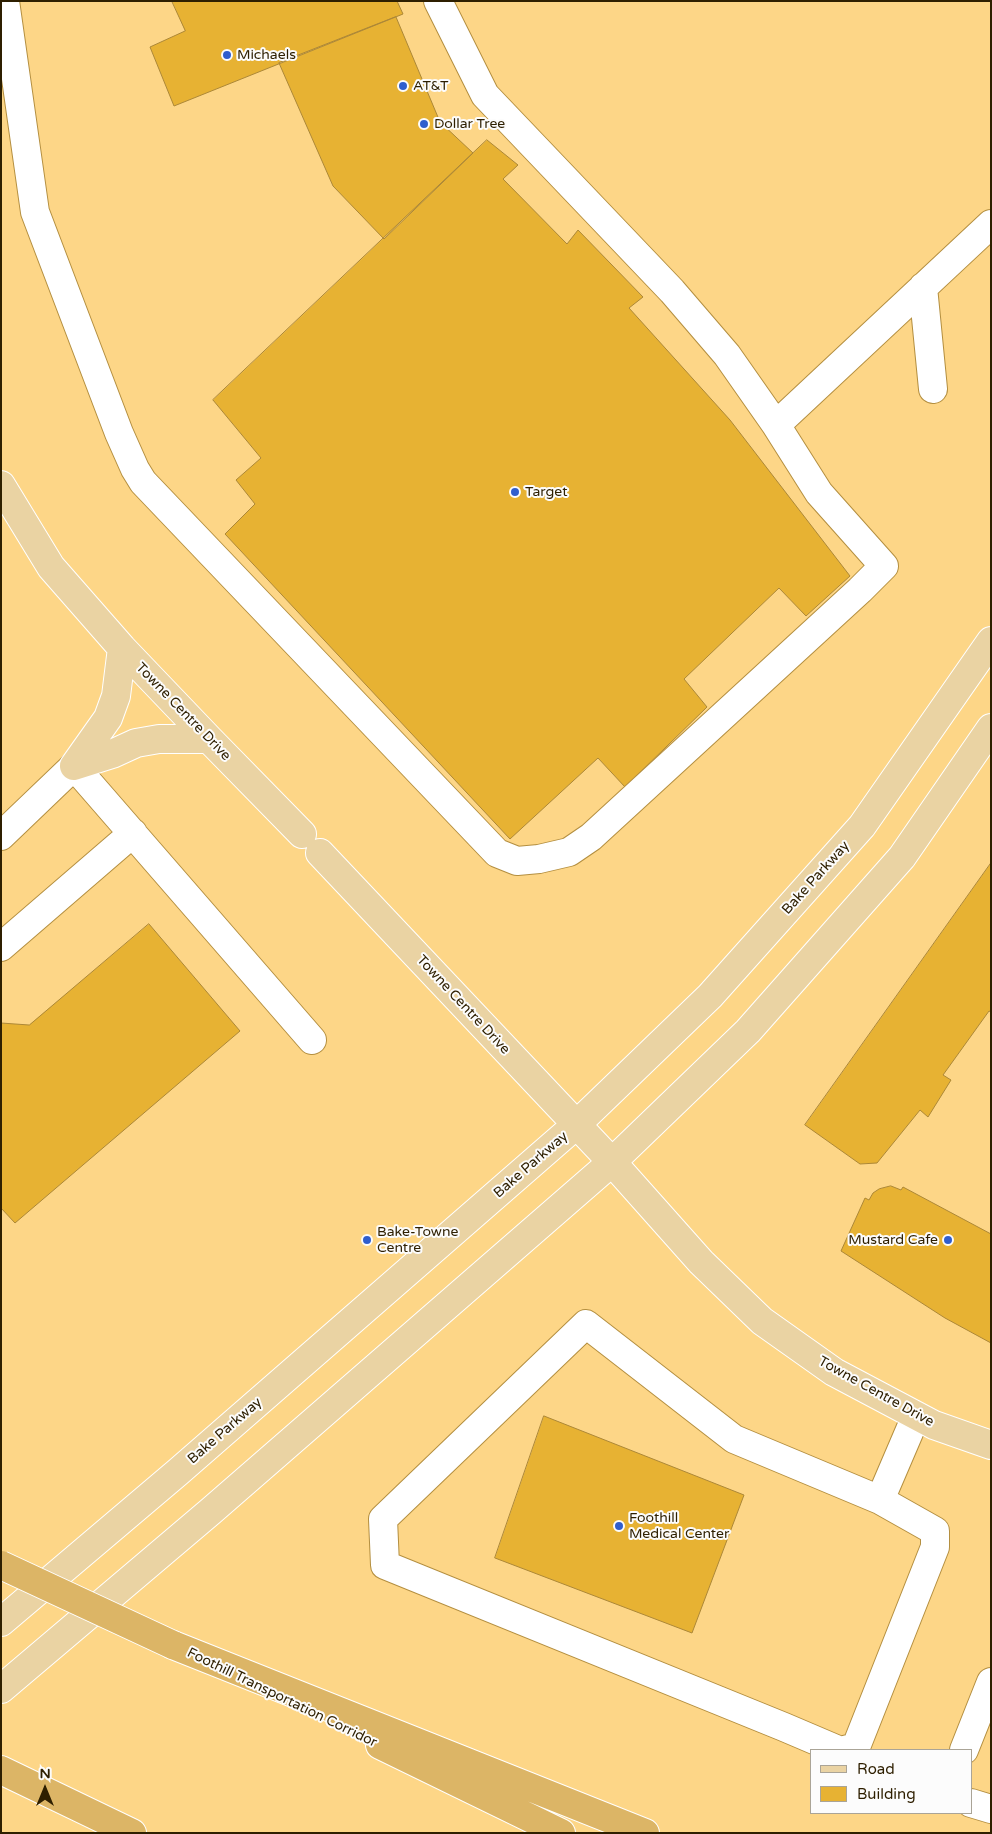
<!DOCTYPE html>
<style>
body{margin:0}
#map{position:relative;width:992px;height:1834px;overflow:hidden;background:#fdd687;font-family:"Varela Round",sans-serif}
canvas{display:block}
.frame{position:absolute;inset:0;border:2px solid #2e1f00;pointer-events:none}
.legend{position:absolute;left:810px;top:1749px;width:162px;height:65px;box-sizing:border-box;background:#fcfcfc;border:1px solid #aaa497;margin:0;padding:6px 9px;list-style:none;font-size:15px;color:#2e1f00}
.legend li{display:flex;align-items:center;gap:10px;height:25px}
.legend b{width:25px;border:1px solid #aaa497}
.north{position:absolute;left:20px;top:1764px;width:50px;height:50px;-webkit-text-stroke:4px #fcfcfc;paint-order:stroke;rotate:0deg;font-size:14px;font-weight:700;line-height:20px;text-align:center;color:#2e1f00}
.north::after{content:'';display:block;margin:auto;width:18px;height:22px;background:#2e1f00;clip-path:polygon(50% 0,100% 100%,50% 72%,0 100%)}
</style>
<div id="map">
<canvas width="992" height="1834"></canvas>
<div class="frame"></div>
<ul class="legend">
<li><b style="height:6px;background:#ead3a3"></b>Road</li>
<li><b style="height:14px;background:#e7b233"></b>Building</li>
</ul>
<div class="north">N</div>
</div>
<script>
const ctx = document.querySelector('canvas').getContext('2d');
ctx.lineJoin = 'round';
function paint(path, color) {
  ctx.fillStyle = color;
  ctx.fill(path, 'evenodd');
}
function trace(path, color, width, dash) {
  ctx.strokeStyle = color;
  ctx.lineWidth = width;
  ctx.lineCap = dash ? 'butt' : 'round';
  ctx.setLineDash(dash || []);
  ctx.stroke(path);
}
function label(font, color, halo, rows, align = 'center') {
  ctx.font = font + ' "Varela Round",sans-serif';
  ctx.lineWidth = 4;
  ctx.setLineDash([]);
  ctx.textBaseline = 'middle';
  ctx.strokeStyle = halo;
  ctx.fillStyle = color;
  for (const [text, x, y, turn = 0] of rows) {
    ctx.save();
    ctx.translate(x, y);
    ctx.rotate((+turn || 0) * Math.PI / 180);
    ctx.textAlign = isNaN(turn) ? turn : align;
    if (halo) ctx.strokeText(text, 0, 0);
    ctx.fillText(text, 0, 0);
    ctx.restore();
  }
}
const building = new Path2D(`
 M172,1H397L403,14L174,106L150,47L185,31Z
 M396,17L440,122L473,153L384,239L333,186L279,63Z
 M487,140L518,165L503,179L567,244L578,230L643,297L629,308L730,420L850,576L806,616L779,588L684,679L707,707L625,787L598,758L510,839L225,534L255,504L236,480L261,458L213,400Z
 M991,863V1012L989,1011L943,1075L951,1080L928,1117L920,1110L877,1163L860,1164L805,1125Z
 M149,924L240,1031L15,1223L1,1208V1023L29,1025Z
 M891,1186L901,1190L903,1187L991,1234V1343L945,1318L841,1251L865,1198L869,1200L873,1193L879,1189Z
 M544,1416L744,1495L692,1633L495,1558Z`);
const minor = new Path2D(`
 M5,1L35,212L119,433L135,469L143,482L497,853L517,861L539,859L569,852L591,837L860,590L884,566L819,493L776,425L727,355L672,291L485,95L438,1
 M923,287L933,389
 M776,425L991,224
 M1,836L74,766L312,1040
 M1,947L133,833
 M880,1500L916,1416
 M838,1750L784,1727L385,1565L383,1519L586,1324L734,1439L880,1500L935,1531V1547L856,1747L844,1750
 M964,1750L991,1682
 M971,1803L991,1809`);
const major = new Path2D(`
 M1,485L51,567L122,648L209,739L302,834
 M74,766L112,754L136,743L159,739H209
 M74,766L108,718L116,696L122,648
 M320,853L612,1162L701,1262L762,1321L834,1372L934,1425L991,1445
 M1,1622L178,1472L576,1125L710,996L862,826L991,641
 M1,1689L211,1511L612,1162L748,1031L902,857L991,728`);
const highway = new Path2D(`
 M173,1645L645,1833
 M380,1745L561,1833
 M1,1770L132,1833`);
const highwayBridge = new Path2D(`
 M1,1565L173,1645`);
const markers = [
 [227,55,5,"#305ecd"],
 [403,86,5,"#305ecd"],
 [424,124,5,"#305ecd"],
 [515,492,5,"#305ecd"],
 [367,1240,5,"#305ecd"],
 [948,1240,5,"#305ecd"],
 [619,1526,5,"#305ecd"]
];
const poiNames = [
 ["Michaels",237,55],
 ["AT&T",413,86],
 ["Dollar Tree",434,124],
 ["Target",525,492],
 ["Bake-Towne",377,1232],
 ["Centre",377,1248],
 ["Mustard Cafe",938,1240,"right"],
 ["Foothill",629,1518],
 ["Medical Center",629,1534]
];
const streetNames = [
 ["Towne Centre Drive",183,712,46],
 ["Bake Parkway",816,878,-48],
 ["Towne Centre Drive",463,1005,47],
 ["Bake Parkway",531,1165,-41],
 ["Towne Centre Drive",876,1392,29],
 ["Bake Parkway",225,1431,-41],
 ["Foothill Transportation Corridor",282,1698,26]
];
paint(building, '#e7b233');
trace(building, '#ac8737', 1);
trace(minor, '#b48f40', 30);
trace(major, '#fff', 30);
trace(highway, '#fff', 30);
trace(minor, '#fff', 28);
trace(major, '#ead3a3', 28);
trace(highway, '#dcb566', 28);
trace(highwayBridge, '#fff', 30, []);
trace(highwayBridge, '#dcb566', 28);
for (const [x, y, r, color] of markers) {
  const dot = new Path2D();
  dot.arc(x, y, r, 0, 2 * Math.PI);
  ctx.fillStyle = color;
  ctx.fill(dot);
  trace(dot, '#fcfcfc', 2);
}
label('14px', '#2e1f00', '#fcfcfc', poiNames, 'left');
label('14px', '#2e1f00', '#fcfcfc', streetNames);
</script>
